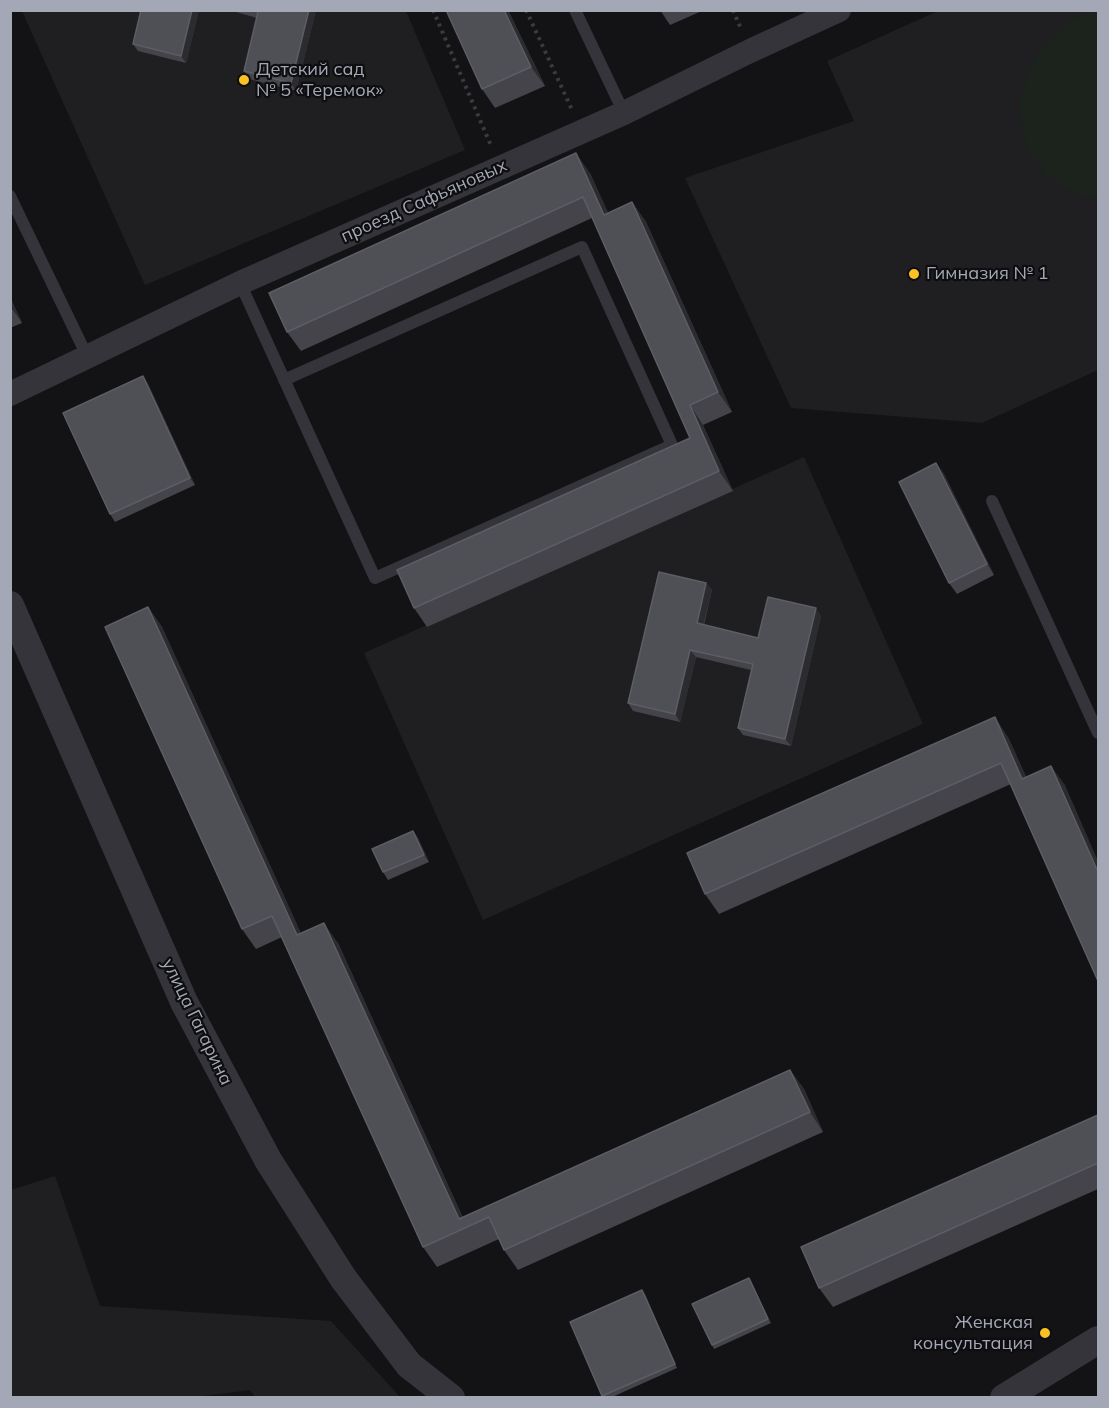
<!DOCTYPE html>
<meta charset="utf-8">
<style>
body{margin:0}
#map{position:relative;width:1109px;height:1408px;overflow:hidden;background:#131315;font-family:Mulish,sans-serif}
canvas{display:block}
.frame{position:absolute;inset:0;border:12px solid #a4a8b6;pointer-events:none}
</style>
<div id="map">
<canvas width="1109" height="1408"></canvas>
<div class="frame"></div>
</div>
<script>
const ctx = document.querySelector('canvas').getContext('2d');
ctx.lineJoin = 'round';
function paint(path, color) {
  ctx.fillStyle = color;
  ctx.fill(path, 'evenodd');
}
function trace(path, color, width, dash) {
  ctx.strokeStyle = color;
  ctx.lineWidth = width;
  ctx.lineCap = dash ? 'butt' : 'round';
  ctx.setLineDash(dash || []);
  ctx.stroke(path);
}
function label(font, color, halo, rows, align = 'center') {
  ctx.font = font + ' Mulish,sans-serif';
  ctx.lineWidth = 4.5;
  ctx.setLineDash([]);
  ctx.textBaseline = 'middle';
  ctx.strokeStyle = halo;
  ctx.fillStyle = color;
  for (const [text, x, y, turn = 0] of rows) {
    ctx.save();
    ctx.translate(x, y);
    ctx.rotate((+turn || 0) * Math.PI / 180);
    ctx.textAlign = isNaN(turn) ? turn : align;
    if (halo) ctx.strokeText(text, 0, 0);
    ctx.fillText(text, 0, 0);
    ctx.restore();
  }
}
const built = new Path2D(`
 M22,11H406L465,150L145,285Z
 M938,11H1098V370L982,423L791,408L685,178L854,121L827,61Z
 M804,457L923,724L483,920L364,653Z
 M55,1176L100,1306L331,1321L400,1397H255L250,1390L188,1398L11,1397V1190Z`);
const green = new Path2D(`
 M1093,10L1098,11V199L1074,192L1046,175L1026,147L1019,109L1028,72L1045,45L1071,20Z`);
const path = new Path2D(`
 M433,10L492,148
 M526,10L573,112
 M733,10L741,29`);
const service = new Path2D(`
 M575,10L624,113
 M10,196L88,358
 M240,283L375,578L672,445L582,247L284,380
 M992,501L1098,733`);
const minor = new Path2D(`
 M10,394L240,283L624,113L750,51L839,10`);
const tertiary = new Path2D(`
 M10,605L184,1002L268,1160L343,1278L409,1365L451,1398
 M1004,1398L1098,1340`);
const wall = new Path2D(`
 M199,10L186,63L138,51L133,44Z
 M229,10H316L296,91L249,79L244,71L257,18Z
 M446,10H508L545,86L495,108L482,89Z
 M660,10H704L670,25Z
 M590,173L608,213L632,202L646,222L732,412L703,425L733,491L427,627L414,608L690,438L592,218L301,351L287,332Z
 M10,297L22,323L10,328Z
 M143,376L148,384L195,485L115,522L110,514Z
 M936,463L944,474L994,575L957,594L949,583Z
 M706,583L712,590L704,625L758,638L821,616L791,746L743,735L738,728L751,670L696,657L680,722L633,711L628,703Z
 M148,607L162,627L301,934L338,943L463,1218L790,1070L804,1089L823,1132L518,1270L504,1250L499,1239L437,1267L423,1247L282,937L256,949L242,929Z
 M1008,737L1026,777L1065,785L1011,784L719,914L705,894Z
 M413,831L418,838L429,862L388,880L383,872Z
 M1098,1115V1189L833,1307L819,1288Z
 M749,1278L771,1323L714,1349L712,1345Z
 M645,1294L677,1368L610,1398H603L602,1396Z`);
const shadedWall = new Path2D(`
 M192,10H199L186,63L181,56Z
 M309,10H316L296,91L291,83Z
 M504,10H508L545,86L531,67Z
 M576,153L590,173L618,234L604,215Z
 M632,202L646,222L732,412L718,392Z
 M10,297L22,323L10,306Z
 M143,376L148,384L195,485L190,478Z
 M690,405L703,425L733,491L719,471Z
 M936,463L944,474L994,575L987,564Z
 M706,583L712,590L702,630L697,623Z
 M148,607L162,627L311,955L297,935Z
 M816,608L821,616L791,746L785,739Z
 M690,650L696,657L680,722L675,714Z
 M995,717L1008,737L1036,798L1022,779Z
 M1051,766L1065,785L1098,861V872Z
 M413,831L418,838L429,862L424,855Z
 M324,923L338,943L467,1227L459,1219Z
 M790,1070L804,1089L823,1132L810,1112Z
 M749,1278L751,1281L771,1323L768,1319Z
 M642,1290L645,1294L677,1368L675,1364Z`);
const building = new Path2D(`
 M141,10H192L181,56L133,44Z
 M252,10H309L291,83L244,71L258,12Z
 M446,10H504L531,67L482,89Z
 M576,153L604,215L632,202L718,392L690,405L719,471L414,608L397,570L690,438L583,197L287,332L269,293Z
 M143,376L190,478L110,514L63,413Z
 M936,463L987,564L949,583L899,482Z
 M659,572L706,583L697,623L758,638L768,597L816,608L785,739L738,728L753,664L690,650L675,714L628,703Z
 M148,607L297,935L324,923L459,1219L790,1070L810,1112L504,1250L489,1217L423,1247L272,916L242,929L105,627Z
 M995,717L1022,779L1051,766L1098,872V981L1001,763L705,894L687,853Z
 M413,831L424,855L383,872L372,849Z
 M1098,1115V1163L819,1288L801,1247Z
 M749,1278L768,1319L712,1345L692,1304Z
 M642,1290L675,1364L602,1396L570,1322Z`);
const markers = [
 [244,80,6,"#fac225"],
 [914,274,6,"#fac225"],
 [1045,1333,6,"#fac225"]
];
const poiNames = [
 ["Детский сад",256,70],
 ["№ 5 «Теремок»",256,91],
 ["Гимназия № 1",926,274],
 ["Женская",1033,1323,"right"],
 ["консультация",1033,1344,"right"]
];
const streetNames = [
 ["проезд Сафьяновых",424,201,-24],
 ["улица Гагарина",197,1022,64]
];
paint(built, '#1f1f22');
paint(green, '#1b231c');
trace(path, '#3a3b41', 4, [3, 4.5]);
trace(service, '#34343a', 12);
trace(minor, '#34343a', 24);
trace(tertiary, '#34343a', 28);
paint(wall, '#44444a');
paint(shadedWall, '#2c2c30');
paint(building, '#4f4f56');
trace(building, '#5c5d65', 1.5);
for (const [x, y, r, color] of markers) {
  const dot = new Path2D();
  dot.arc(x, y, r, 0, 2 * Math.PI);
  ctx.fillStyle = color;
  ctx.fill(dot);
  trace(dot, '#0e0e10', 2);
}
label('18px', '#a4a8b6', '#0e0e10', poiNames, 'left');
label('18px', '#a4a8b6', '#0e0e10', streetNames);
</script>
